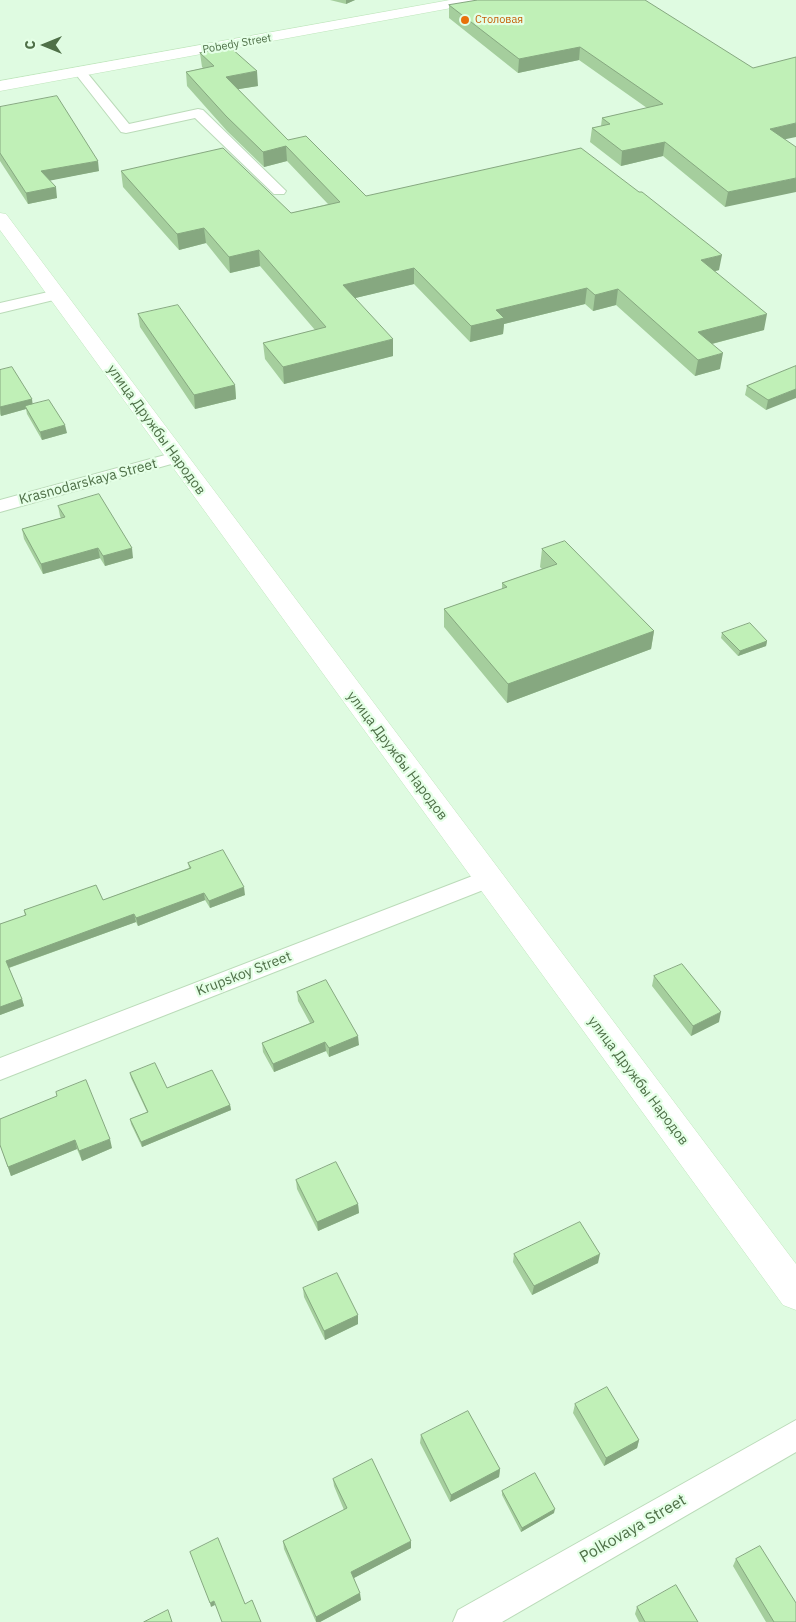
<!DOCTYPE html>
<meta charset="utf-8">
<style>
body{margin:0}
#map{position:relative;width:796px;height:1622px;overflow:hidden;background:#dffbe1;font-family:"IBM Plex Sans",sans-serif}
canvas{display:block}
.north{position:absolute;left:20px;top:20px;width:50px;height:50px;-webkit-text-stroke:4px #e4ffe6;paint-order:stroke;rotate:270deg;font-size:14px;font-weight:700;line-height:20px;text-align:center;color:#4f7048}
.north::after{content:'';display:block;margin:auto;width:18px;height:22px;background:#4f7048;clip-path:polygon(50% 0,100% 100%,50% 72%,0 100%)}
</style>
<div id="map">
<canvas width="796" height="1622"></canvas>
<div class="north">С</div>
</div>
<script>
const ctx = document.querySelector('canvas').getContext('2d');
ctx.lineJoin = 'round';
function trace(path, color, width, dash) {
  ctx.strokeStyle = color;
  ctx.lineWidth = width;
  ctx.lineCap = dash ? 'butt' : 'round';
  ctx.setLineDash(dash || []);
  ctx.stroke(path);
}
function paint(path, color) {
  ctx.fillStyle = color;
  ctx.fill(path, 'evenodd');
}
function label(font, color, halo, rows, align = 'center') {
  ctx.font = font + ' "IBM Plex Sans",sans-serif';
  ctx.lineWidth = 4.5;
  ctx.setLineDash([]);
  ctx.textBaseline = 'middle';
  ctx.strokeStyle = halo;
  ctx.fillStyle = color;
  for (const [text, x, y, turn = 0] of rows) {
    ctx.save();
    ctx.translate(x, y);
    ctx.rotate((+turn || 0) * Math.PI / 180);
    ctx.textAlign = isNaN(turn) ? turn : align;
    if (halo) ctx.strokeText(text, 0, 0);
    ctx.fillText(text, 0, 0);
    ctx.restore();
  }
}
const street = new Path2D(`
 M80,68L84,69L129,124L198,109L203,110L286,191L284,194H274L195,118L126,133L121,132L74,72Z
 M57,290L62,292L65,295L62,298L0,313V303Z
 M176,452L182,453L185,457L182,461L0,512V500Z
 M488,870L496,873L500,879L496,885L0,1080V1058Z
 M796,1420V1452L502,1622H453L458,1610Z`);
const secondary = new Path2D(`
 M450,0H480L478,3L473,4L0,91V81Z
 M0,213L6,214L796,1264V1310L783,1305L0,230Z`);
const wall = new Path2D(`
 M330,0H355L346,4Z
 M478,0L785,139L725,207L663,156L621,166L590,142L592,128L601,126L602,118L647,108L579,60L518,73L449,18V5Z
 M200,53L258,86L238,89L288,140L366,196L719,270L715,271L764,330L712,344L720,369L695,376L616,305L593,311L585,304L504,324L503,334L470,342L414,284L355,298L393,356L284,384L265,359L263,343L315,330L260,266L230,273L206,243L179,250L123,187L121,171L291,213L328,204L287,161L264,167L227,131L187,86L186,72L203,68L202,67Z
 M0,107L99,171L50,180L57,198L28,204L0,161Z
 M138,314L235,385L236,399L195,409L140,327Z
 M796,366L766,410L745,395L747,386Z
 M0,370L32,399V404L67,433L42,440L27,414L26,409L1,416L0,414Z
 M58,506L133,558L105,566L100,558L43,574L24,539L22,529L61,518L60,516Z
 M542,549L654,631L651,649L507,703L444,627V609L502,589V583L542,569L540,567Z
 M722,633L767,641L766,646L738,656L721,638Z
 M188,863L245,895L210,908L205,900L138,926L136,922L9,968L22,999L24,1006L0,1015V924L25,916L24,910L103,900L189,868Z
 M654,976L719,1022L691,1036L652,986Z
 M297,992L359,1045L329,1057L326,1051L274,1072L263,1052L262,1043L310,1023L298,1001Z
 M130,1073L167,1088L230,1105L231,1110L142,1147L131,1124L130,1119L147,1112L131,1078Z
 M0,1119L112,1148L82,1161L77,1149L11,1176L0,1145Z
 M296,1180L358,1204L359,1213L318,1231L297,1189Z
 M514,1254L598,1263L532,1295L513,1262Z
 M303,1288L358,1324L325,1340L304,1297Z
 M575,1404L639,1440L637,1448L604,1466L573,1413Z
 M421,1435L500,1469L499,1477L450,1502L420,1443Z
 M333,1479L411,1548L354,1578L361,1600L320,1622H316L284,1549L283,1541L344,1510L334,1486Z
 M502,1491L554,1513L521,1532L502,1495Z
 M736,1559L796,1622H766L733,1566Z
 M637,1607L698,1622H639L635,1614Z`);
const shadedWall = new Path2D(`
 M346,0H355L346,4Z
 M580,47L579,60L518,73L519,59Z
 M257,71L258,86L227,91L226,77Z
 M796,123V137L767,143L770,129Z
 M665,142L663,156L621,166L622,151Z
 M286,146L287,161L264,167L263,152Z
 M98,161L99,171L43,182L41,171Z
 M796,178V192L725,207L728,192Z
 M56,187L57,198L28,204L26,193Z
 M204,228L206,243L179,250L177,234Z
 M259,250L260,266L230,273L229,257Z
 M722,255L719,270L698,276L701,260Z
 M414,268V284L343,301V285Z
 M587,288L585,304L504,324L503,334L470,342L471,326L496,310Z
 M618,289L616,305L593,311L595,295Z
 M767,314L764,330L696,348L698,332Z
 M393,339V356L284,384L283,367Z
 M723,353L720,369L695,376L698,360Z
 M235,385L236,399L195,409L194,395Z
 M796,389V398L766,410L768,400Z
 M32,399L33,407L25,406L26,409L1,416L0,407Z
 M65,425L67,433L42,440L40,432Z
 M98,548L100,558L43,574L41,564Z
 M132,548L133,558L105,566L103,556Z
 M654,631L651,649L507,703L508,684Z
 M767,641L766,646L738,656L740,651Z
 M244,887L245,895L210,908L209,901Z
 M204,893L205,900L138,926L136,918Z
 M134,914L136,922L8,968L6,961Z
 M22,999L24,1006L0,1015V1007Z
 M721,1012L719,1022L691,1036L693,1026Z
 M358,1036L359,1045L329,1057V1048Z
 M325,1042L326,1051L274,1072L273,1064Z
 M230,1105L231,1110L142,1147L141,1142Z
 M110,1139L112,1148L82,1161L79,1151Z
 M75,1140L77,1149L11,1176L8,1167Z
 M358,1204L359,1213L318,1231L317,1222Z
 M600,1254L598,1263L532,1295L534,1286Z
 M358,1315V1324L325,1340L324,1331Z
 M639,1440L637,1448L604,1466L606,1458Z
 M500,1469L499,1477L450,1502L451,1495Z
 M555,1509L554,1513L521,1532L522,1528Z
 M411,1541V1548L352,1579L351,1572Z
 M360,1593L361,1600L320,1622H316V1617Z
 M214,1601L215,1605L211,1607L210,1603Z`);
const building = new Path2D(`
 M478,0H645L753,68L796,57V123L770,129L796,147V178L728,192L665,142L622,151L592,128L610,124L602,118L663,104L580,47L519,59L449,5Z
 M231,48L257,71L226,77L288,140L306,136L366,196L581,148L639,192H642L722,255L701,260L767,314L698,332L723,353L698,360L618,289L595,295L587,288L496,310L504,318L471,326L414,268L343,285L393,339L283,367L263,343L326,327L259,250L229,257L204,228L177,234L121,171L223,148L291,213L340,202L286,146L263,152L226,116L186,72L214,66L200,53Z
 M57,96L98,161L41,171L56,187L26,193L0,153V107Z
 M178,305L235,385L194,395L138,314Z
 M796,366V389L768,400L747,386Z
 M12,367L32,399L0,407V370Z
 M49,400L65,425L40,432L25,406Z
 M99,494L132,548L103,556L98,548L41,564L22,529L65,517L58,506Z
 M565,541L654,631L508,684L444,609L507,587L502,583L557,564L542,549Z
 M750,623L767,641L740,651L722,633Z
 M223,850L244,887L209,901L204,893L136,918L134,914L6,961L22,999L0,1007V924L26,915L24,910L96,885L103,900L191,868L188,863Z
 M682,964L721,1012L693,1026L654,976Z
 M326,980L358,1036L329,1048L325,1042L273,1064L262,1043L314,1022L297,992Z
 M155,1063L167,1088L212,1070L230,1105L141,1142L130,1119L148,1112L130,1073Z
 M86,1080L110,1139L79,1151L75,1140L8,1167L0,1145V1119L57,1096L56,1092Z
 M336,1162L358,1204L317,1222L296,1180Z
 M580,1222L600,1254L534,1286L514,1254Z
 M337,1273L358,1315L324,1331L303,1288Z
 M607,1387L639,1440L606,1458L575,1404Z
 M468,1411L500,1469L451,1495L421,1435Z
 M372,1459L411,1541L351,1572L360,1593L316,1617L283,1541L347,1508L333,1479Z
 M535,1473L555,1509L522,1528L502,1491Z
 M218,1538L245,1604L252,1600L261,1622H222L214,1601L210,1603L190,1552Z
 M760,1546L796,1603V1622H774L736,1559Z
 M676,1585L698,1622H645L637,1607Z
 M168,1610L172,1622H144Z`);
const markers = [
 [465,20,5,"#e8710a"]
];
const farFoodnames = [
 ["Столовая",475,20]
];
const farStreetnames = [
 ["Pobedy Street",237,44,-10]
];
const streetNames = [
 ["улица Дружбы Народов",156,430,54],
 ["Krasnodarskaya Street",88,482,-15],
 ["улица Дружбы Народов",397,756,53],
 ["Krupskoy Street",244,974,-21],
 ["улица Дружбы Народов",638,1081,53]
];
const nearStreetnames = [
 ["Polkovaya Street",633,1529,-30]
];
trace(street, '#bbdbb9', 2);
trace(secondary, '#bfe5bc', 1);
paint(street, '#fff');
paint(secondary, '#fff');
paint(wall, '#a5ce9d');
paint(shadedWall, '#86a880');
paint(building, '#c0f0b7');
trace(building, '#86a880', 1);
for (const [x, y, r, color] of markers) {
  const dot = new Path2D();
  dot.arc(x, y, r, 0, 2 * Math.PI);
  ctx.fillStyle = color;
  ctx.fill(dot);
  trace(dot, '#e4ffe6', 2);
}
label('11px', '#c56008', '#e4ffe6', farFoodnames, 'left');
label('11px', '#4f7048', '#e4ffe6', farStreetnames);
label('14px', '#4f7048', '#e4ffe6', streetNames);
label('16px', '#4f7048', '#e4ffe6', nearStreetnames);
</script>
